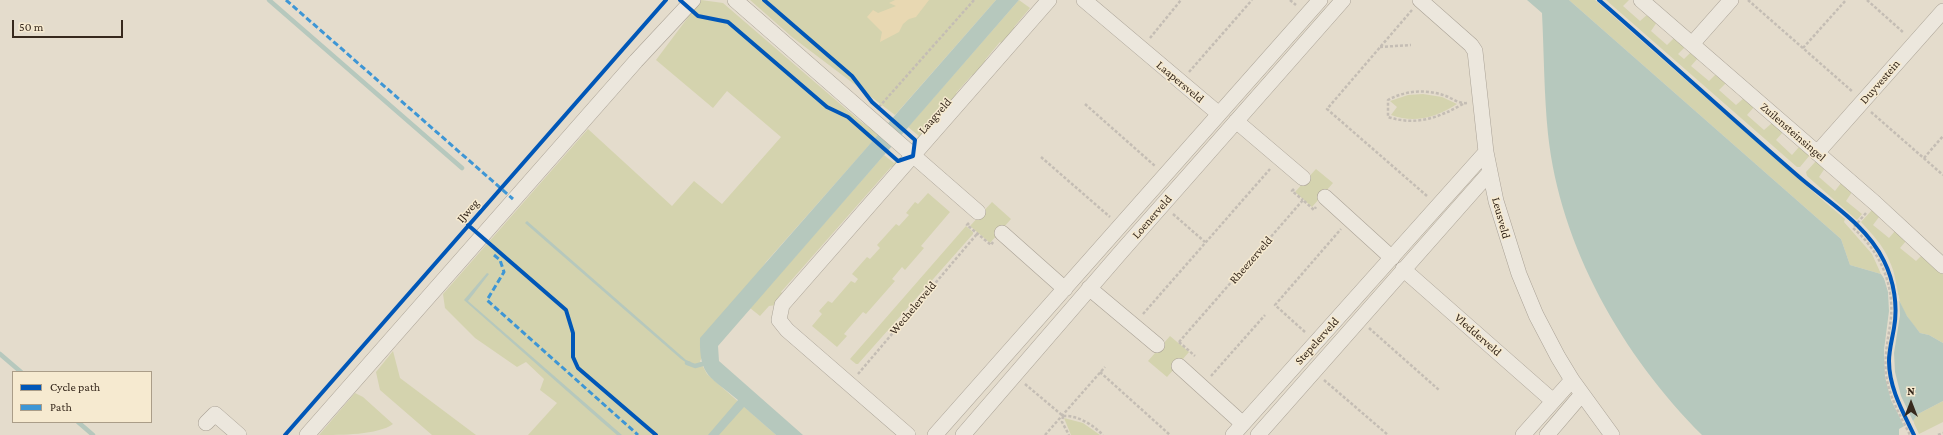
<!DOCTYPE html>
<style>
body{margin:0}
#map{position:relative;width:1943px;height:435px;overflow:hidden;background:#e4dccc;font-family:"Crimson Pro",serif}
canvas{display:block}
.legend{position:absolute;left:12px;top:371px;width:140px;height:52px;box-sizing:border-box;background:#f6ead0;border:1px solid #aa9d88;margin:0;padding:5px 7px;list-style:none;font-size:12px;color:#37291d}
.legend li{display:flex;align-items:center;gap:8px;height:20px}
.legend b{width:20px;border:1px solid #aa9d88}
.north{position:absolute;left:1891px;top:383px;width:40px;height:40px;-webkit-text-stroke:3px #f6ead0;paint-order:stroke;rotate:0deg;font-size:11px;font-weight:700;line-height:16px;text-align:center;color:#37291d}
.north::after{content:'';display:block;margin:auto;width:14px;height:18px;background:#37291d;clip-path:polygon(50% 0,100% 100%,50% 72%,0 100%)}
.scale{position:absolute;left:12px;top:20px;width:111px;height:18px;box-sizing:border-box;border:2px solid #37291d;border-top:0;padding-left:5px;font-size:12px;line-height:14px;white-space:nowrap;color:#37291d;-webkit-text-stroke:3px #f6ead0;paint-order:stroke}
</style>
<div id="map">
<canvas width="1943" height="435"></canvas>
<ul class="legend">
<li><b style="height:5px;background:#0057b8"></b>Cycle path</li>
<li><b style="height:5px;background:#3e96d5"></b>Path</li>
</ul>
<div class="north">N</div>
<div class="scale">50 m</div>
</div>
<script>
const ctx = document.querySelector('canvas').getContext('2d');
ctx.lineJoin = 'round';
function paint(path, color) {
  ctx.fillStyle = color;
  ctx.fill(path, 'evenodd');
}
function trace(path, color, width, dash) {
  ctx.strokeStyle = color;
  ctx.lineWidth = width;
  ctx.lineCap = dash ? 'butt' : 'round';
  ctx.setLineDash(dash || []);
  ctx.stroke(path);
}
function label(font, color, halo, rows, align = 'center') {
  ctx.font = font + ' "Crimson Pro",serif';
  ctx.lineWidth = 3;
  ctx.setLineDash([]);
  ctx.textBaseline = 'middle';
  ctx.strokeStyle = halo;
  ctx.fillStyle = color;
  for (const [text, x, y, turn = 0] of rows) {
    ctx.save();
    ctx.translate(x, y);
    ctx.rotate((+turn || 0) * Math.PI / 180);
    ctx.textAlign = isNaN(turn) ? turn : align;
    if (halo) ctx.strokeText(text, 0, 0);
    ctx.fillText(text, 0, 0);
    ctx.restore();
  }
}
const green = new Path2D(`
 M701,0L723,3L860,121L879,134L766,262L700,361L707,374L776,435H528L557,403L540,390L544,379L526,362L517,367L475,338L445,308L443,294L588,129L672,206L694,181L722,204L781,137L727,91L713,108L656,60Z
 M750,0H996L895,115L792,37Z
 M1019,0L1030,8L1014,27L1016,30L1003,45L1000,42L985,60L988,62L975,77L972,75L956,93L959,95L946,110L943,108L928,125L930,128L919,140L917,138L919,136L908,127Z
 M1569,0H1595L1826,203L1845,219L1844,222L1872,254L1881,274L1850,265L1841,239Z
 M1606,0H1629L1623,6L1640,21L1648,14L1657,22L1651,31L1667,45L1674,38L1685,47L1678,54L1684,59L1691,52L1698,58L1691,66L1709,81L1716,74L1726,83L1719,90L1736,105L1744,98L1754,107L1747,115L1764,130L1772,123L1783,132L1776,140L1792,155L1799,147L1810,155L1800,167H1797Z
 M1423,94L1442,97L1457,104C1436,117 1415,124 1391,115L1397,107L1390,101L1408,95Z
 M884,155L894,163L896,161L899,163L894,169L891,167L781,292L784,295L776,305L769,306L760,316L750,308Z
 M1816,161L1825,168L1819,177L1835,191L1841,183L1852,192L1846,201L1862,214L1857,220L1807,176L1806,172Z
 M1316,169L1333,183L1312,207L1295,192Z
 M928,193L950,212L921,246L924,248L905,270L902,267L892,279L895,281L866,314L863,312L844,334L847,336L837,347L812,326L822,314L819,311L828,301L832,303L851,281L855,283L858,279L852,274L867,257L870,259L880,248L877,245L896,224L899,226L909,215L906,213L915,202L918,204Z
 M992,202L1011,219L990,243L970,226Z
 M1872,210L1879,217L1873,225L1889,238L1895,231L1906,241L1900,248L1916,261L1923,254L1943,271V343L1929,335L1920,333C1912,323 1904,314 1900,302C1896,287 1896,274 1889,260C1883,245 1872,234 1861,222Z
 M966,226L973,232V234L858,364H856L850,359Z
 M1170,336L1189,352L1167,377L1148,361Z
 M393,351L400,378L476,435H432L380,390L376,372Z
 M355,393L363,397L393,424C378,435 341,435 319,435Z
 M1943,401V422L1919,434L1913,421L1918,414Z
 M1064,418L1083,423L1100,435H1071Z`);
const sand = new Path2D(`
 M895,0H929L916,17L909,19L903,24L899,32L880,42L882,32L867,17L873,10L878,13L896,6L889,3Z`);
const water = new Path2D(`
 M996,0H1019L718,346L719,361L803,435H776L744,407L719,435H708L738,400C711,377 699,377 700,338Z
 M1527,0H1569L1841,239L1850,265L1881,274L1900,302L1907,316L1920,333L1929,335L1943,343V401L1918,414L1913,421L1899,429V435H1702C1623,356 1560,247 1548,134C1544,94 1544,53 1542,13Z
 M527,221L686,360L691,362V366L681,359L525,223Z
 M487,273L489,274L468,301L622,435H617L602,422L464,300Z`);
const pier = new Path2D(`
 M1883,275L1899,296L1900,315L1894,353L1895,372L1901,396L1914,423L1905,428L1891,400L1885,377L1884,350L1889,311L1888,292Z`);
const stream = new Path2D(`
 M269,0L462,168
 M0,354L21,372
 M687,363L695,366L706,363
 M78,422L93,435`);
const path = new Path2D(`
 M1290,0L1296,5
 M1748,0L1853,92
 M1867,0L1904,33
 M1412,10L1327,109L1427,196
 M1150,38L1181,0
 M1380,47L1411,45
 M1803,48L1846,0
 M1189,72L1252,0
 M1085,104L1155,166
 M1463,104C1438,118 1416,126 1388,117V100C1406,90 1427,89 1446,96C1453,99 1460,104 1467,103
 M879,107L974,0
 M1871,112L1943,175
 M1041,157L1110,217
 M1924,158L1943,136
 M1294,189L1292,191L1303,200
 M1866,213L1853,228C1879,250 1894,283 1891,318C1889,336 1884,353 1886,373C1888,395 1900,415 1910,435
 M1173,214L1205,242
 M969,223L967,225L991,245L993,242
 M1143,314L1270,169
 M1369,328L1439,390
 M1305,332L1275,305L1341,229
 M1179,342L1303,200L1314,210L1316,207
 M1179,342L1195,356
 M1100,372L1170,435
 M858,374L977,234
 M1211,376L1265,315
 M1324,380L1388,435
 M1025,384L1063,416C1078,415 1093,425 1103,435
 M1063,416L1062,422L1069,435
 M1045,435L1105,367
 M1938,435L1943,433`);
const minor = new Path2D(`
 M735,0L978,212
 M1084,0L1219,114
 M1420,0L1471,45L1475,51L1486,152L1496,201L1519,274L1536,315L1558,357L1572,380L1612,435
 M1641,0L1875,203L1943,266
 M1692,44L1731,0
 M1236,121L1303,178
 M1817,153L1943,11
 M1325,197L1392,258
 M1002,233L1065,289
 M1403,269L1553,401
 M1089,288L1157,345
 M1179,366L1243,424
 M206,423L215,414L239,435
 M307,435L636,61L693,0
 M908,435L787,330L779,320L782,305L1049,0
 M935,435L1320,0
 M963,435L1121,252L1343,0
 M1233,435L1486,152
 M1258,435L1490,172
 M1523,435L1572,380
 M1547,435L1582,394`);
const quiet = new Path2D(`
 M286,0L513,199
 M494,255L500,260L504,272L487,300L638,435`);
const cycleway = new Path2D(`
 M680,0L698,16L728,22L827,107L848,117L898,161L913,156L915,140L872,102L852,76L764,0
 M1599,0C1666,58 1731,118 1798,176C1828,202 1866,224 1884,261C1894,281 1898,306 1894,328C1892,340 1889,350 1889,361C1889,388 1903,412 1914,435
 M468,225L566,310L573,333V357L578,368L656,435
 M285,435L666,0`);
const streetNames = [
 ["Laapersveld",1180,82,40],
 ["Duyvestein",1880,82,-49],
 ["Laagveld",935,116,-49],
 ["Zuilensteinsingel",1793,132,41],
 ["IJweg",468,211,-49],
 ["Loenerveld",1152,217,-49],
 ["Leusveld",1501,218,75],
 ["Rheezerveld",1251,260,-49],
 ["Wechelerveld",913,308,-50],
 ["Vledderveld",1478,335,41],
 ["Stepelerveld",1317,341,-48]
];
paint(green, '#d4d3ae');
paint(sand, '#e8d8b2');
paint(water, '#b6c8bd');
paint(pier, '#e4dccc');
trace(stream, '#b6c8bd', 4.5);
trace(minor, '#a9a195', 16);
trace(path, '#c4bdb4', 2.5, [3, 2]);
trace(minor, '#ece7dd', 15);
trace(quiet, '#3e96d5', 3, [6, 3]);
trace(cycleway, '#0057b8', 4);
label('12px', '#37291d', '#f6ead0', streetNames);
</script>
